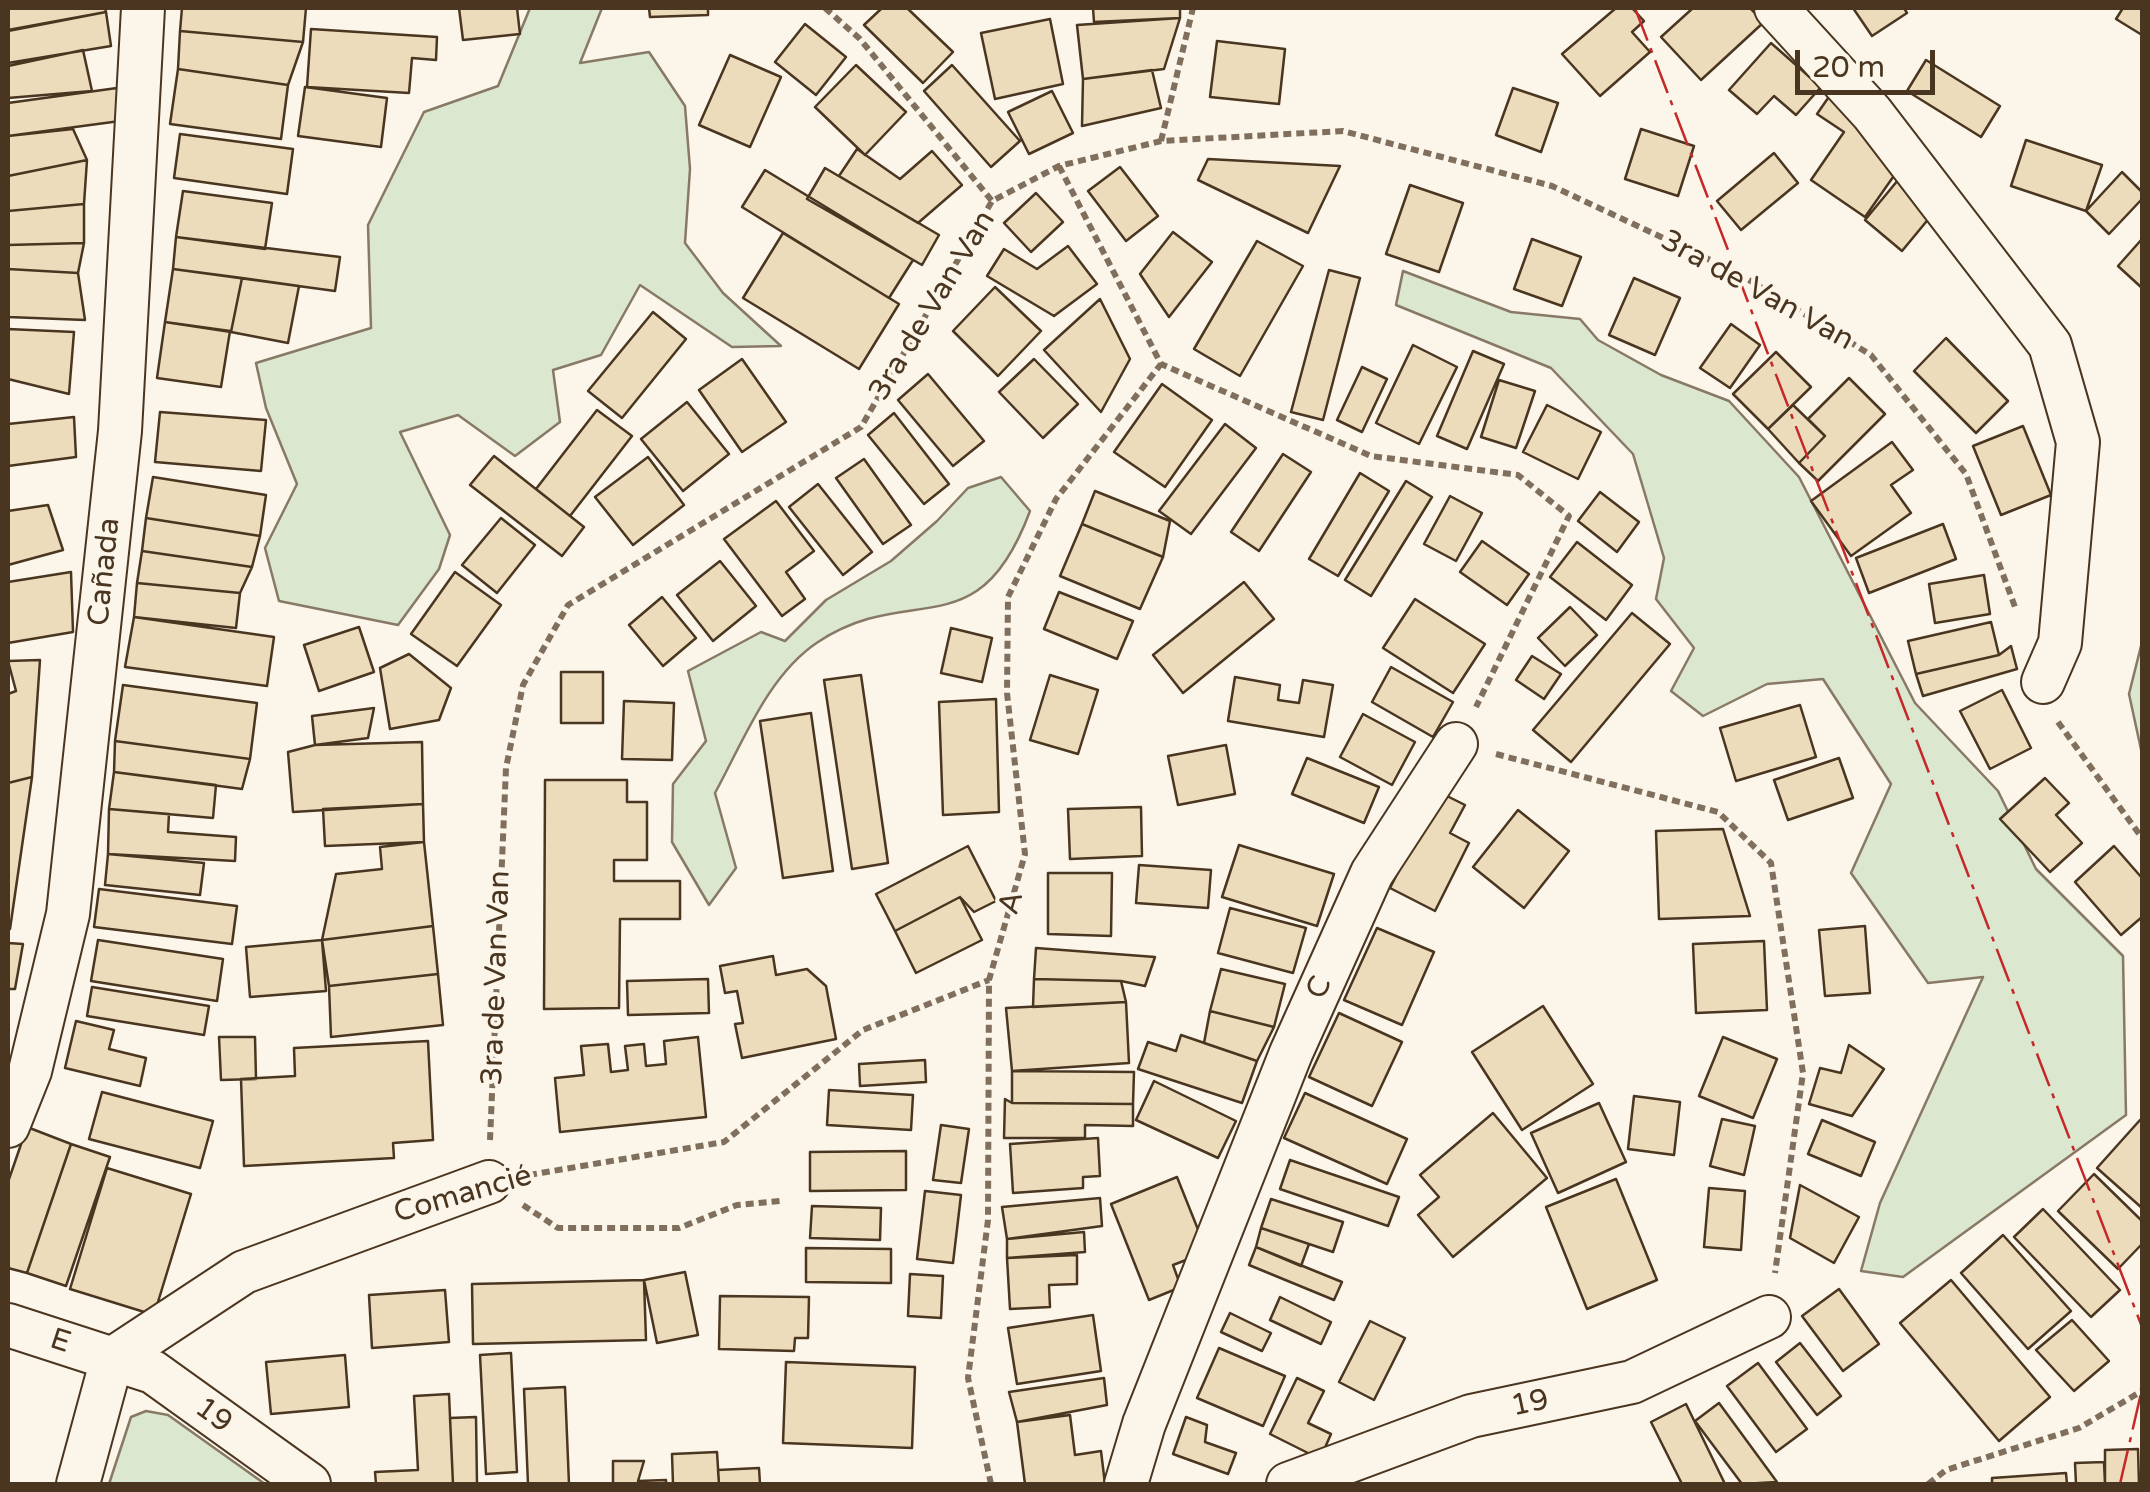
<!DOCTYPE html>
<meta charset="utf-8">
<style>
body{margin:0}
#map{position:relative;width:2150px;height:1492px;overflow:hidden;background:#fbf6e9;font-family:"Varela Round",sans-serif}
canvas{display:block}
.frame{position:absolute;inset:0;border:10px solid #4a3520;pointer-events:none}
.scale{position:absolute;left:1795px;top:50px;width:140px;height:45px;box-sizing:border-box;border:5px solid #4a3520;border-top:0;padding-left:12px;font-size:30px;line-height:35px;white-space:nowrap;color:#4a3520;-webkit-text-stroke:8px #fbf6e9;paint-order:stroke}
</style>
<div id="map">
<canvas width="2150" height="1492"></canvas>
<div class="frame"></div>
<div class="scale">20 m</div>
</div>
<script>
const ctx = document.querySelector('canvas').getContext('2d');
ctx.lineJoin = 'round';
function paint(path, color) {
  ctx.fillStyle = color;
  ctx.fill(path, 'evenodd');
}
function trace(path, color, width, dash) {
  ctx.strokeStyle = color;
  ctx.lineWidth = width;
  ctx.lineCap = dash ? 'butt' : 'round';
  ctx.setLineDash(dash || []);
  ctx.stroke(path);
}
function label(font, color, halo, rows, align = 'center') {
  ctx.font = font + ' "Varela Round",sans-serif';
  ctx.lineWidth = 8;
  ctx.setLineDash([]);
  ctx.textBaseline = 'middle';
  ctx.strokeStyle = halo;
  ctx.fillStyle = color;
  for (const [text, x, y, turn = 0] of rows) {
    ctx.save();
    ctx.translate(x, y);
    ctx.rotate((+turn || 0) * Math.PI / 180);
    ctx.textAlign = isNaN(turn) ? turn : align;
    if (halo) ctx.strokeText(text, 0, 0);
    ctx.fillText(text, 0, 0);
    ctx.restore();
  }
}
const green = new Path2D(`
 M530,8H602L580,63L649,52L685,106L690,169L685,243L723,293L781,346L732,347L640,285L601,355L553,370L560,422L515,456L458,415L400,432L450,535L439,569L398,625L279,601L265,548L297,484L266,408L256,363L371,328L368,225L424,112L498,86Z
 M1403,271L1511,312L1580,319L1598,340L1661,375L1729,401L1799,477L1915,703L1998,791L2036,869L2123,956L2126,1115L1903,1277L1861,1271L1880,1203L1983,977L1928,983L1851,873L1891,784L1823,679L1767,684L1703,716L1671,691L1694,648L1656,599L1664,558L1633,454L1551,368L1396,305Z
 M1001,477L1030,511C978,651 912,580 818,642C768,675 743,742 715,793L736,868L709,905L672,842L673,784L706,741L688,671L761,632L785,641L826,600L891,561L937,521L968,488Z
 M2142,642V754L2129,694Z
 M146,1411L168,1415L265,1484H109L131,1417Z`);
const building = new Path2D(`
 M8,8H105L106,12L8,30Z
 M182,8H306L303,42L180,31Z
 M459,8H517L520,34L463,40Z
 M649,8H708V15L650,17Z
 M882,8H907L953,52L923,83L864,25Z
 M1093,8H1180V18L1094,22Z
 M1616,8H1632L1644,21L1632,32L1650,52L1600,96L1562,54Z
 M1693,8H1750L1764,22L1701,80L1661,37Z
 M1853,8H1904L1907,13L1872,36Z
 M2123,8H2142V35L2116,19Z
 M106,12L111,46L8,63V31Z
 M1180,18L1164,69L1083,79L1077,25Z
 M1050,19L1063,84L995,99L981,33Z
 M805,24L846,57L816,95L775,62Z
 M311,29L437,37L436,60L412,58L409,93L307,87Z
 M180,31L303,42L288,85L178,69Z
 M1217,41L1285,49L1279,104L1210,97Z
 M1771,43L1821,87L1796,115L1774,96L1757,114L1729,90Z
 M83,50L92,91L8,98V66Z
 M730,55L781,77L750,147L699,125Z
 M1926,60L2000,106L1981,137L1907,91Z
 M856,65L906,112L865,155L815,107Z
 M952,65L1020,141L991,167L924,91Z
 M178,69L288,85L281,139L170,124Z
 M1152,70L1161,108L1082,126L1083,79Z
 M305,87L387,98L381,147L298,136Z
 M117,88L120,121L8,136V103Z
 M1513,88L1558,103L1541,152L1496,135Z
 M1835,88L1905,160L1865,217L1811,180L1844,132L1817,114Z
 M1052,91L1073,133L1029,154L1008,112Z
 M73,129L87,160L8,176V136Z
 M1641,129L1694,146L1678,196L1625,179Z
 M180,134L293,149L287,194L174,178Z
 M2026,140L2102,165L2086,211L2011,186Z
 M857,149L900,179L932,151L962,185L918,223L839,176Z
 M1774,153L1798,183L1741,230L1717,201Z
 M1208,159L1340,166L1308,233L1198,180Z
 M87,160L84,204L8,211V176Z
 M1120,167L1158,216L1126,241L1088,191Z
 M825,168L939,235L922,265L807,199Z
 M765,170L913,260L889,298L742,207Z
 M2122,172L2142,192V199L2109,234L2086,211Z
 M1903,174L1940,205L1902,251L1865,220Z
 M1410,185L1463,203L1439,272L1386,254Z
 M183,191L272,203L265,249L176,237Z
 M1036,193L1063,222L1031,252L1004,223Z
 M84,204V243L8,245V211Z
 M1173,232L1212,262L1169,317L1140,274Z
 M783,233L899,304L859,369L743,298Z
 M176,237L340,257L335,291L173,269Z
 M1532,239L1581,257L1562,306L1514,289Z
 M2142,239V288L2118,266Z
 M1257,241L1303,266L1240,376L1194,349Z
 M84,243L78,273L8,269V245Z
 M1068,246L1097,284L1054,316L987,276L1004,249L1037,269Z
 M8,269L78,273L85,320L8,317Z
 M173,269L242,278L231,332L165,322Z
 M1329,270L1360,278L1323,420L1291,412Z
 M242,278L299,286L288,343L231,332Z
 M1634,278L1680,298L1655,355L1609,335Z
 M995,287L1041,331L998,376L953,331Z
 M1100,299L1130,359L1101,412L1044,350Z
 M653,312L686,339L622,418L588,391Z
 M165,322L230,331L221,387L157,378Z
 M1731,324L1760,345L1730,388L1700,368Z
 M8,329L74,332L69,394L8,379Z
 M1946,338L2008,401L1976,433L1914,371Z
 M1413,345L1457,367L1419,444L1376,423Z
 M1473,351L1504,364L1467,449L1437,436Z
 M1776,352L1811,387L1768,429L1733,394Z
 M742,359L786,422L742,452L699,390Z
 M1034,359L1078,404L1043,438L999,392Z
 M1362,367L1387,379L1362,432L1337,420Z
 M928,374L984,441L953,466L898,400Z
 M1849,378L1885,414L1818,481L1799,463L1825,436L1808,419Z
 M1499,380L1535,391L1516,448L1481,437Z
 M1162,384L1212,420L1165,487L1114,452Z
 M687,402L729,454L683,491L641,439Z
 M1547,405L1601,432L1578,479L1523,452Z
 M1793,405L1825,436L1799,463L1768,429Z
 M597,410L632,436L570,516L536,489Z
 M160,412L266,420L261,471L155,462Z
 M894,413L949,484L924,504L868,435Z
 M74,417L76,457L8,466V424Z
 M1225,424L1256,448L1191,534L1159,511Z
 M2023,426L2051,495L2001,515L1973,446Z
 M1892,442L1913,470L1891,485L1911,513L1851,556L1811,501Z
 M1283,454L1311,472L1259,551L1231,532Z
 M494,456L584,527L562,556L470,485Z
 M648,457L684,505L633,545L595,497Z
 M864,459L911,525L883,544L836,478Z
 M1360,473L1389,491L1338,576L1309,559Z
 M153,477L266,495L260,536L146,518Z
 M1406,481L1432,497L1371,596L1345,580Z
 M818,484L872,552L843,575L789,507Z
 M1095,491L1170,521L1163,557L1082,524Z
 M1600,492L1639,522L1617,552L1578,521Z
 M1450,496L1482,513L1456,561L1424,544Z
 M776,501L814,551L786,572L805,599L782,616L724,539Z
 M48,505L63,550L8,565V511Z
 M146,518L260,536L252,567L142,551Z
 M501,518L535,545L497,593L462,565Z
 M1082,524L1163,557L1140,609L1060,576Z
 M1943,524L1956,559L1869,593L1856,558Z
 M1482,541L1529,574L1507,605L1460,572Z
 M1577,542L1632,585L1606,620L1550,577Z
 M142,551L252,567L240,593L137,583Z
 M720,561L756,606L713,641L677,595Z
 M71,572L73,632L8,643V582Z
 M455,572L501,605L457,666L411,634Z
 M1984,575L1990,614L1935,623L1929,584Z
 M1244,582L1274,619L1183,693L1153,655Z
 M137,583L240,593L236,628L134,617Z
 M1059,592L1133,621L1117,659L1044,629Z
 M662,597L696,638L663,666L629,625Z
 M1415,599L1485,644L1453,693L1383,648Z
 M1570,607L1597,635L1565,666L1538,638Z
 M1632,613L1670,644L1571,762L1533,730Z
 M134,617L274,637L267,686L125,667Z
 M1991,622L1999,655L1916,674L1908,641Z
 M359,627L374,672L319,691L304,645Z
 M951,628L992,638L982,682L941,673Z
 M2011,646L2017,669L1923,696L1916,674L1999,655Z
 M409,654L451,688L439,720L390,729L380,668Z
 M1532,656L1561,674L1544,699L1516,680Z
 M40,660L32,777L8,783V694L16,691L8,661Z
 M1391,667L1453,702L1433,737L1372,702Z
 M561,672H603V723H561Z
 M861,675L888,863L852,869L824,680Z
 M1050,675L1098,690L1078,754L1030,740Z
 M1235,677L1280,685L1278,700L1299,703L1303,680L1333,685L1324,737L1228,721Z
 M123,685L257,703L250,759L115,741Z
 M2002,690L2031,748L1990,769L1960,711Z
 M996,699L999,812L943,815L939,702Z
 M624,701L674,703L672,760L622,759Z
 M1800,705L1816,757L1736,781L1720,728Z
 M374,708L368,738L315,745L312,716Z
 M811,713L833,871L783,878L760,721Z
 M1363,714L1415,742L1392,785L1340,757Z
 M115,741L250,759L242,789L114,772Z
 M422,742L423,804L293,812L288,752L315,745Z
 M1226,745L1235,794L1178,805L1168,756Z
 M1307,758L1379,787L1364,823L1292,794Z
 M1839,758L1853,798L1788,820L1774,780Z
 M114,772L216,785L213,818L109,809Z
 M32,777L10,929L8,930V783Z
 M2045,778L2069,803L2056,815L2082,843L2050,872L2000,819Z
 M545,780H627V802H647V860H614V881H680V919H620L619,1008L544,1009Z
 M1439,792L1465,805L1450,833L1469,843L1435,911L1390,888Z
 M423,804L424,842L325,846L323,809Z
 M1141,807L1142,856L1070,859L1068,809Z
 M109,809L169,814L168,832L236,837L235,861L108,854Z
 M1518,810L1569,851L1524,908L1473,867Z
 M1723,829L1750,916L1659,919L1656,831Z
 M424,842L433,926L322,940L336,874L382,869L380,847Z
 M1239,845L1334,874L1317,926L1222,897Z
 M968,846L996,901L974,912L960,897L895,931L876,894Z
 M2114,846L2142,878V917L2121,935L2075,882Z
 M108,854L204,863L200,895L105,885Z
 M1139,865L1211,870L1208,908L1136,903Z
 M1048,873H1112L1111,936L1048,934Z
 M99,889L237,906L232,944L94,927Z
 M960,897L982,940L916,973L895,931Z
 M1230,908L1306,928L1293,973L1218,953Z
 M433,926L438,974L329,986L322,940Z
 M1865,926L1870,993L1825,996L1819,930Z
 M1377,928L1434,952L1402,1025L1344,1000Z
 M98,940L223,959L217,1001L91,981Z
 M322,940L326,991L250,997L246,947Z
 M1764,941L1767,1010L1696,1013L1693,944Z
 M8,943L23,944L15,989H8Z
 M1036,948L1155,957L1145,986L1121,981L1034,979Z
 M773,956L776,975L807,969L826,986L836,1039L742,1058L735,1024L743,1023L737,991L725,993L720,966Z
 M1221,969L1285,984L1274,1027L1210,1011Z
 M438,974L443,1025L331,1037L329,986Z
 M708,979L709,1013L628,1015L627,981Z
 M1034,979L1121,981L1126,1002L1033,1007Z
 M92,987L209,1006L204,1035L87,1016Z
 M1126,1002L1129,1063L1012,1071L1006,1008Z
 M1543,1006L1593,1084L1522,1130L1472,1052Z
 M1210,1011L1274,1027L1257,1061L1204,1043Z
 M1339,1013L1402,1042L1372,1106L1309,1077Z
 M76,1021L114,1030L109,1049L146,1058L140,1086L65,1068Z
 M1181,1035L1257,1061L1242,1103L1138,1069L1148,1042L1176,1051Z
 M219,1037H255L256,1079L221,1080Z
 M698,1037L706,1117L560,1132L555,1078L584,1075L581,1046L608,1044L611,1072L628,1070L625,1046L644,1044L646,1066L666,1064L664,1041Z
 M1723,1037L1777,1059L1753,1118L1699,1096Z
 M428,1041L433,1140L393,1143L394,1158L244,1166L241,1079L295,1076L294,1048Z
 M1849,1045L1884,1069L1852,1116L1809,1104L1820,1068L1841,1073Z
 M925,1060L926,1082L860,1086L859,1064Z
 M1012,1071L1134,1072L1133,1104L1012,1103Z
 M1154,1081L1236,1121L1218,1158L1136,1120Z
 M829,1090L913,1095L911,1130L827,1125Z
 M102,1092L213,1121L200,1168L89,1139Z
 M1305,1093L1407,1139L1387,1184L1284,1138Z
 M1634,1096L1680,1102L1674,1155L1628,1149Z
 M1005,1099L1012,1103L1133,1104V1126L1085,1125V1138H1004Z
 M1599,1103L1626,1162L1558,1193L1531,1133Z
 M1493,1113L1547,1178L1453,1257L1418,1215L1439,1197L1420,1175Z
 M1722,1119L1755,1126L1744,1175L1710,1166Z
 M1822,1120L1875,1142L1861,1176L1808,1154Z
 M2140,1120L2142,1123V1208L2097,1168Z
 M941,1125L969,1129L961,1183L933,1180Z
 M27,1127L71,1144L27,1273L8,1268V1182Z
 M1098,1138L1100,1176L1083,1177V1188L1013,1193L1010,1144Z
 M71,1144L110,1157L66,1286L27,1273Z
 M906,1151V1190L810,1191V1152Z
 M1290,1160L1399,1197L1388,1226L1280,1189Z
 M107,1168L191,1194L154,1315L70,1289Z
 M2094,1174L2142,1221V1244L2118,1269L2058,1211Z
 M1177,1177L1207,1252L1173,1265L1181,1287L1149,1300L1111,1204Z
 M1616,1179L1657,1280L1587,1309L1546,1207Z
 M1800,1185L1859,1217L1834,1263L1790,1238Z
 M1709,1188L1745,1191L1741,1250L1704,1247Z
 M925,1191L961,1195L953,1263L917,1259Z
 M1100,1198L1102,1226L1007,1239L1002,1207Z
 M1271,1199L1343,1222L1333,1252L1261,1228Z
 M812,1206L881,1208L880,1240L810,1238Z
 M2043,1209L2120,1290L2091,1317L2014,1237Z
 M1261,1228L1309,1244L1301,1266L1256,1247Z
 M1084,1232L1085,1252L1007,1258V1239Z
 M2003,1235L2071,1311L2028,1349L1961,1273Z
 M1256,1247L1342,1282L1334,1300L1249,1265Z
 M806,1248L891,1249V1283L806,1282Z
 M1077,1255V1284L1049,1285L1050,1307L1010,1309L1007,1258Z
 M685,1272L698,1335L657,1343L644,1280Z
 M910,1274L943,1276L941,1318L908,1316Z
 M644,1280L646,1340L473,1344L472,1284Z
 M1951,1280L2050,1397L1999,1441L1900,1323Z
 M1839,1289L1879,1344L1843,1371L1802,1316Z
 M445,1290L449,1342L372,1348L369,1295Z
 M720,1296L809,1297L808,1338H795L794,1351L719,1349Z
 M1280,1297L1331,1322L1321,1344L1270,1320Z
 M1230,1313L1271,1333L1262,1351L1221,1332Z
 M1093,1315L1101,1371L1017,1384L1008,1328Z
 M2072,1320L2109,1361L2074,1391L2036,1350Z
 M1370,1321L1405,1338L1374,1400L1339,1382Z
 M1800,1343L1841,1396L1817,1415L1776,1362Z
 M1219,1348L1285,1376L1263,1426L1197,1398Z
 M511,1353L517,1472L486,1474L480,1355Z
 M345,1355L349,1407L271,1414L266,1362Z
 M786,1362L915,1367L912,1448L783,1443Z
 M1758,1363L1807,1429L1776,1452L1727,1386Z
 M1104,1378L1107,1405L1017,1422L1009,1392Z
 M1297,1378L1324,1391L1308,1423L1331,1434L1320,1459L1270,1434Z
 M565,1387L569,1484H528L524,1389Z
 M449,1394L453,1484H376L375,1472L418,1470L414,1396Z
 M1719,1403L1777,1482L1742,1484L1695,1421Z
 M1686,1404L1725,1484H1682L1651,1422Z
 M1070,1415L1075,1455L1101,1451L1105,1484H1025L1017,1422Z
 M476,1417L477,1484H453L450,1418Z
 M1186,1417L1207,1425L1205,1442L1236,1453L1228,1474L1173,1454Z
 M2138,1449L2139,1484H2105V1450Z
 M717,1452L719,1484H673L672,1454Z
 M613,1461H644L638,1481L666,1480V1484H613Z
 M2104,1462L2105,1484H2076L2075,1463Z
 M759,1468L760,1484H719L718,1470Z
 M2066,1473L2067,1484H1992V1478Z`);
const path = new Path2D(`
 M825,8L860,39L992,201
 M1161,141L1193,8
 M1059,166L1161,364L1371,456L1518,475L1569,516L1476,707
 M2058,722L2142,838
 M1496,754L1718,812L1771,863L1803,1073L1775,1273
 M490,1140L506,768L523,685L568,605L861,427L992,201L1059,166L1161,141L1343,131L1552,186L1736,272L1871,355L1966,474L2015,607
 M529,1175L724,1142L863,1030L989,980
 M523,1205L558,1228H679L737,1205L780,1201
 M991,1484L968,1378L988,1220L989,980L1025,854L1007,693L1008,597L1056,499L1161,364
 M1928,1484L1946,1470L2079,1428L2142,1391`);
const street = new Path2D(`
 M1776,8L1872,113L2050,345L2078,442L2060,643L2043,682
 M8,1126L30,1071L68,914L120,431L143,8
 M8,1325L153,1372L309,1484
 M78,1484L112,1359L244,1272L489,1182
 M1126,1484L1144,1424L1291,1053L1372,873L1456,744
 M1288,1484L1471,1416L1632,1382L1769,1317`);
const power = new Path2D(`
 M1635,8L2142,1327
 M2120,1484L2142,1389`);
const streetNames = [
 ["3ra de Van Van",1757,291,29],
 ["3ra de Van Van",933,306,-59],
 ["Cañada",105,572,-84],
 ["A",1012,903,-74],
 ["3ra de Van Van",497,978,-88],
 ["C",1320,988,-66],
 ["Comancié",463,1195,-16],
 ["E",60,1342,18],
 ["19",1530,1404,-12],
 ["19",213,1416,36]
];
paint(green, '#dce7d0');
trace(green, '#887966', 2.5);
paint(building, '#ecdcbc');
trace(building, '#4a3520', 2.5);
trace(street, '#4a3520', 46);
trace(path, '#7f6f5c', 6, [8, 5]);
trace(street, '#fbf6e9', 42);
trace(power, '#c62828', 2.5, [35, 8, 5, 8]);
label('30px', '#4a3520', '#fbf6e9', streetNames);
</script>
